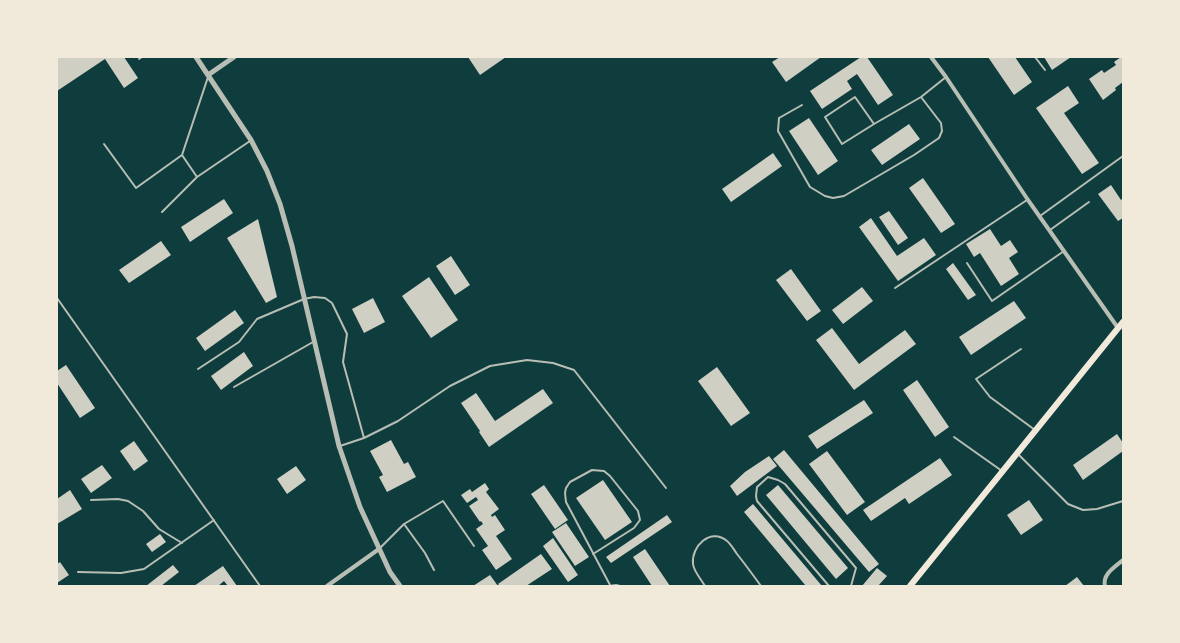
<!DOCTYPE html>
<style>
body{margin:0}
#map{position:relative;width:1180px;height:643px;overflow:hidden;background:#0f3d3e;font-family:Lora,serif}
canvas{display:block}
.frame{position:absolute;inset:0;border:58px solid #f1e9da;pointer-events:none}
</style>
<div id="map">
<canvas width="1180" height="643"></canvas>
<div class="frame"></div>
</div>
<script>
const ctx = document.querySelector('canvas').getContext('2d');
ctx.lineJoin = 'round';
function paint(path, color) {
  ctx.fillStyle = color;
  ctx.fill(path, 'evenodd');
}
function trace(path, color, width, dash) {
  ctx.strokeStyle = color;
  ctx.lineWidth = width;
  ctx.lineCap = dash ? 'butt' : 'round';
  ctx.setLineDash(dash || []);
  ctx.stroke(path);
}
const building = new Path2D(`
 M57,57H124L138,78L124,88L105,59L57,91Z
 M468,57H506L480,75Z
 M780,57H821L786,82L772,62Z
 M861,57H867L893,95L878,105L857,74L847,81L852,89L822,109L810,91Z
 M988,57H1015L1032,82L1014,95Z
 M1044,57H1071L1052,70Z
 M1121,57H1123V82L1115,88L1116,90L1103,100L1089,79L1102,70L1104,73L1116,65L1114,62Z
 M1068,86L1079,103L1064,113L1099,163L1082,174L1036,108Z
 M809,118L838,161L818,175L789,131Z
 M909,124L920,139L882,165L871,150Z
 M773,153L782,166L731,202L722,189Z
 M923,178L955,224L941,233L909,188Z
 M1111,185L1121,200L1123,198V218L1118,221L1098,194Z
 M224,199L233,213L190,242L181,227Z
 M889,211L908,238L898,245L879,217Z
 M871,218L897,256L924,238L936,255L898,281L859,227Z
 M258,219L277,297L266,303L227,238Z
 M990,229L1001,246L1010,240L1018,252L1009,258L1019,274L1001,286L980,253L974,257L966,244Z
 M161,241L171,255L129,283L119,270Z
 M451,256L470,285L455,295L436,266Z
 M953,263L976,295L968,300L946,269Z
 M791,269L821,311L807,321L776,280Z
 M429,277L458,320L431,338L402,296Z
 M862,287L873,301L843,324L832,310Z
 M373,298L385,322L364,333L352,309Z
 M1014,301L1026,318L971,355L959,337Z
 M235,310L244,323L205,351L196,338Z
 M832,328L859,364L905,330L916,344L854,390L816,340Z
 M244,352L253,366L221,390L211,376Z
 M66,365L95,408L80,418L57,383V371Z
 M717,367L750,413L731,426L698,381Z
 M917,380L949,427L935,437L903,390Z
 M543,389L553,403L489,447L479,432L480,431L461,403L476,393L495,421Z
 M864,400L873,413L817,449L808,436Z
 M1117,434L1123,443V451L1083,480L1073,465Z
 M391,440L404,464L408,462L416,477L387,492L379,477L383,475L370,451Z
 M134,441L148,461L134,471L120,451Z
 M784,450L879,564L869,572L773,459Z
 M827,451L865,502L847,515L809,464Z
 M769,456L777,466L737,496L730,486L745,472Z
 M940,458L952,475L909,504L905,498L871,521L863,510Z
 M102,465L112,478L91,493L81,479Z
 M296,466L306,480L287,494L277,479Z
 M603,480L632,522L605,540L576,498Z
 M485,483L489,489L486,492L499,509L491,515L492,517L495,515L505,530L496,536L512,559L496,570L482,550L488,546L476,529L483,524L481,521L480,522L469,506L478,500L476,497L467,503L461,495L470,489L472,492Z
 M544,485L568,520L555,529L531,494Z
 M778,485L848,568L836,579L766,495Z
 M70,490L82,509L57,524V499Z
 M1029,500L1043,520L1021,535L1007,515Z
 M753,504L822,586H806L744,512Z
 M667,515L672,522L611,563L606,557Z
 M566,523L589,557L575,566L552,532Z
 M160,534L166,542L152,552L146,544Z
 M553,538L578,575L568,582L543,546Z
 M645,549L670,586H652L633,557Z
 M541,554L552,569L526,586H500L498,584Z
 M60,562L69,575L57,583V564Z
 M173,565L179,572L161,586H146Z
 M223,566L237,586H228L224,581L218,586H194Z
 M877,568L887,576L878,586H862Z
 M490,575L498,586H473Z
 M1077,577L1084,586H1065Z`);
const service = new Path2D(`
 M1035,57L1045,70
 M139,59L142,57
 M802,105L779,118L778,131L810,187L825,196L833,198L844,196L914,155L939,138L942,131L941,123L921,97
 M874,124L855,97L825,117L842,144L874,124L921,97L946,77
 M104,144L136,188L182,155L208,77
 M182,155L197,177
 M162,212L197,177L250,141
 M1040,216L1123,156
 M1050,230L1089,202
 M967,263L992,301L1064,251
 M895,288L1027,200
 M57,298L260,586
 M1021,349L976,379L990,397L1035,430
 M198,369L239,342L257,319L304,299L314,297L325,298L332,303L347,334L343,362L364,438
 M234,387L313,342
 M954,437L1002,471
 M340,446L364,438L398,421L450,386L490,366L527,360L553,363L574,370L666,488
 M1018,454L1068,504L1083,510L1097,509L1123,501
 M91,500L118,499L128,501L143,511L159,529L182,543
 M404,524L425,553L434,570
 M379,549L404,524L443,501L474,546
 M593,554L634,528L640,520L638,511L610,476L604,471L592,470L570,482L566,488L565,493L566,502L610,585
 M78,572L121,573L144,569L214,520
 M609,586L616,585L620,586
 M705,586C701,579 694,572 693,564C691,546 711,527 727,541C731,544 734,550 737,554C745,564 753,575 761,586
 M829,586L757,501L756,496L757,487L768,477L778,480L785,484L856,568L851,586`);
const minor = new Path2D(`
 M931,57L946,77L1028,200L1118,328
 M327,586L379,549
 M1105,586C1102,574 1115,567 1123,560`);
const tertiary = new Path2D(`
 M196,57L251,140L267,171L280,204L292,246L339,446L360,507L390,572L400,586
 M208,75L234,57`);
const secondary = new Path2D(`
 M910,586L1123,322`);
paint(building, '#cfcfc3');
trace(service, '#b8beb3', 2);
trace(minor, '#b8beb3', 4);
trace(tertiary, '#b8beb3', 5);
trace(secondary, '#f1e9da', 6);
</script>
